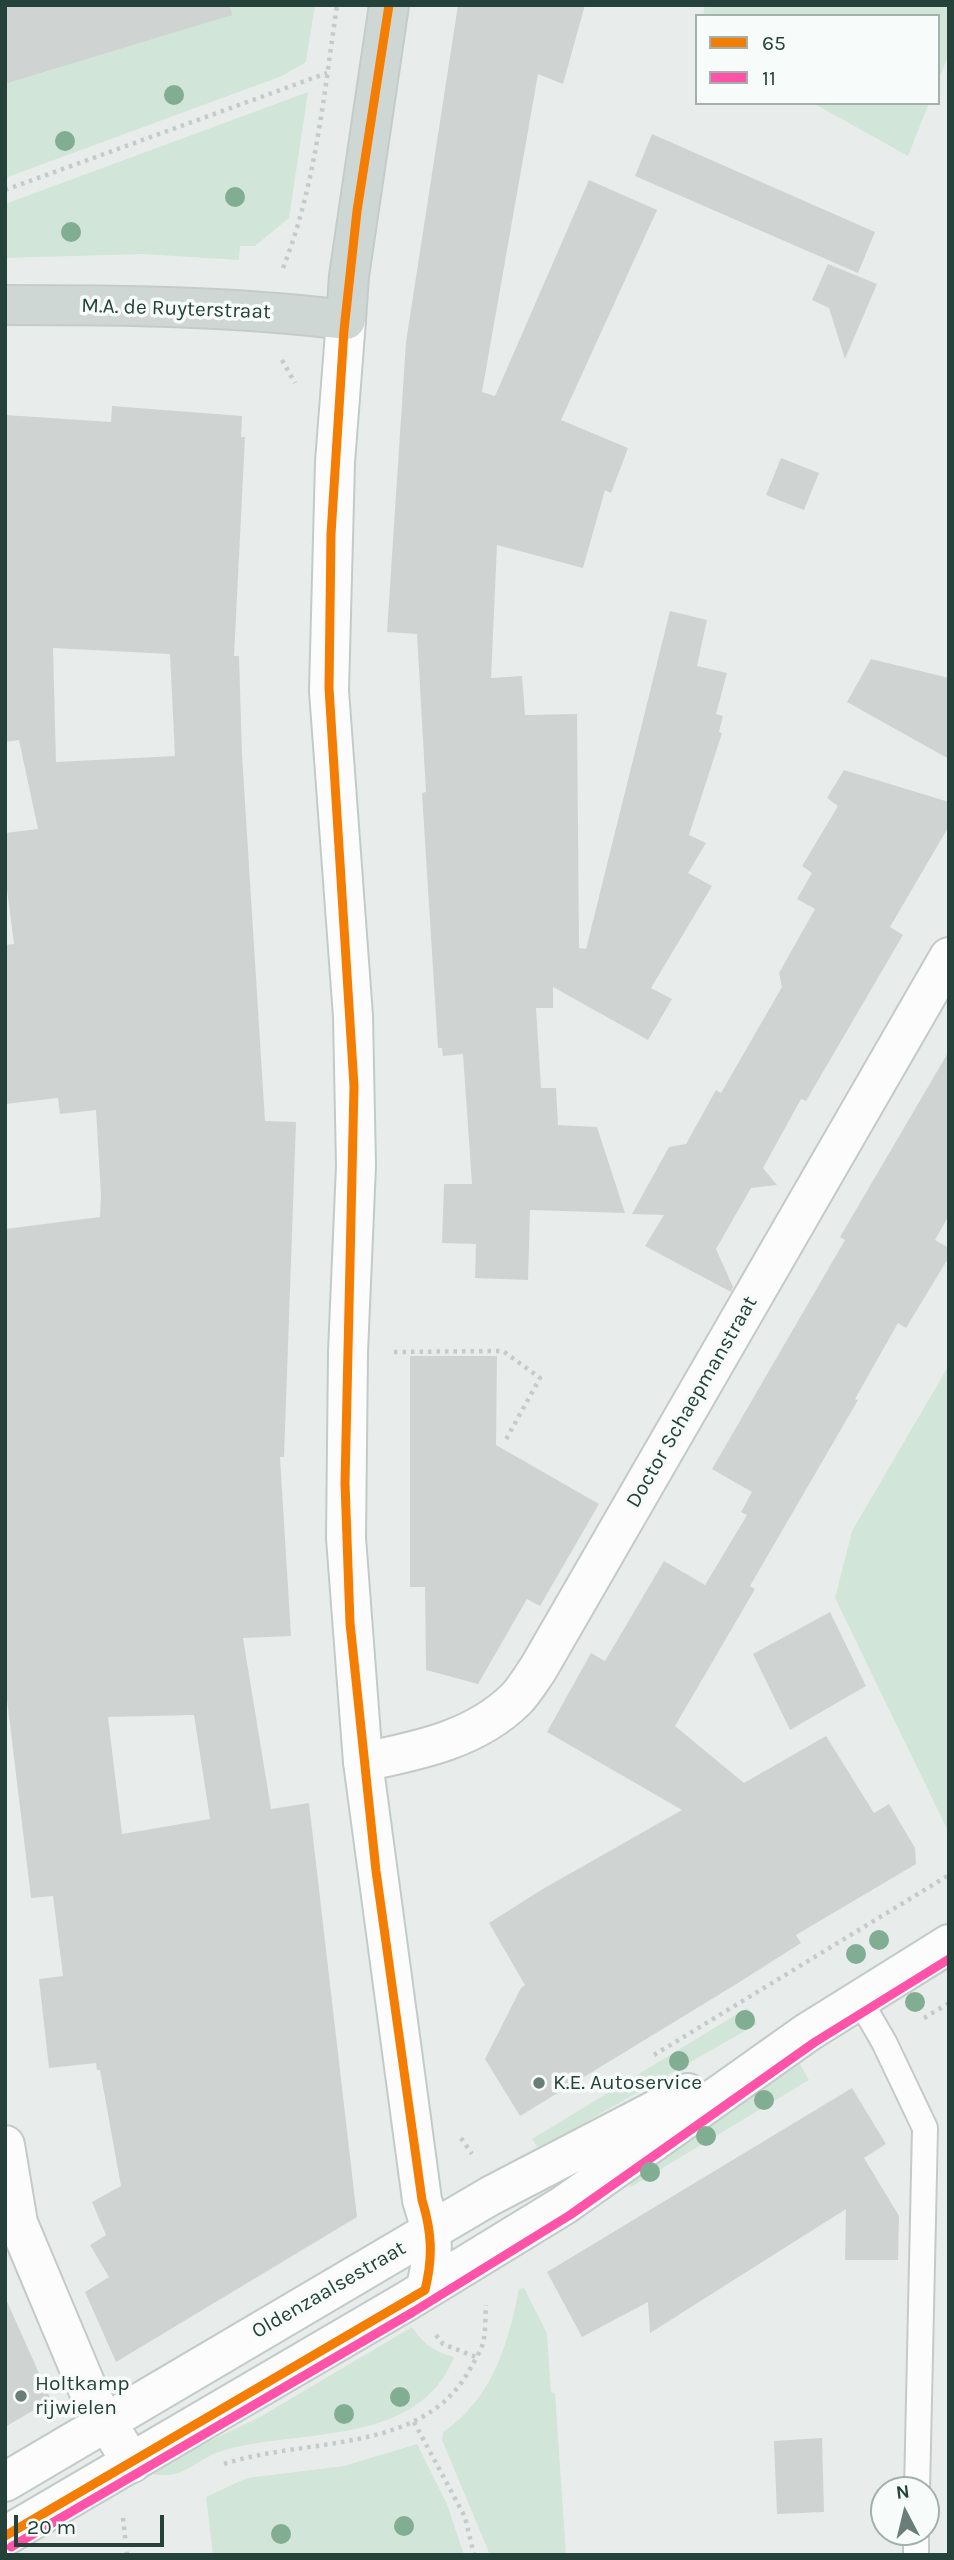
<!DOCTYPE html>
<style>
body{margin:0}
#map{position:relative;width:954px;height:2560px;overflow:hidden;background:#e8edeb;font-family:Karla,sans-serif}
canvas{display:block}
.frame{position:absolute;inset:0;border:7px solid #24423a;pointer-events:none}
.legend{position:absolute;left:695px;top:14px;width:245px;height:91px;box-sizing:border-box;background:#f7fbf9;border:2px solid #a3b1ad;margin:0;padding:9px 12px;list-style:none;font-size:21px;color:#24423a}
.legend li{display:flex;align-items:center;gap:14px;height:35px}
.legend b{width:35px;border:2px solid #a3b1ad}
.north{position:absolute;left:870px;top:2476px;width:70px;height:70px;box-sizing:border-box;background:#f7fbf9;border:2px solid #a3b1ad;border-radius:50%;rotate:353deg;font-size:19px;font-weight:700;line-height:28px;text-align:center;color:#24423a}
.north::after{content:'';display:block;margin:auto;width:24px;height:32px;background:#697e78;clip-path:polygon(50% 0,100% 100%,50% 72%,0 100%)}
.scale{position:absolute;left:14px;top:2515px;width:150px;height:32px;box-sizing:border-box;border:4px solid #24423a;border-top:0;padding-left:9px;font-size:21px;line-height:24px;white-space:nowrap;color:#24423a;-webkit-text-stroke:5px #f7fbf9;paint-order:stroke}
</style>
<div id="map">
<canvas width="954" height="2560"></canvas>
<div class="frame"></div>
<ul class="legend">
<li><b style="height:9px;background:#f47d03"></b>65</li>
<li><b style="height:9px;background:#ff53a9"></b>11</li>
</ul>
<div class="north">N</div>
<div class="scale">20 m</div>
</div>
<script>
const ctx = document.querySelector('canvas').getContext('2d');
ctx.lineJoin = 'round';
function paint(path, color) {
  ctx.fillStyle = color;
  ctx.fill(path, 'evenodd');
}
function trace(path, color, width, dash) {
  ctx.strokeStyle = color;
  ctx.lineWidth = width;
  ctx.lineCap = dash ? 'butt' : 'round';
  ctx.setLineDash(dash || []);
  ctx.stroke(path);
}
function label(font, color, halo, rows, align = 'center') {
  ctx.font = font + ' Karla,sans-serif';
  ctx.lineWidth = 7;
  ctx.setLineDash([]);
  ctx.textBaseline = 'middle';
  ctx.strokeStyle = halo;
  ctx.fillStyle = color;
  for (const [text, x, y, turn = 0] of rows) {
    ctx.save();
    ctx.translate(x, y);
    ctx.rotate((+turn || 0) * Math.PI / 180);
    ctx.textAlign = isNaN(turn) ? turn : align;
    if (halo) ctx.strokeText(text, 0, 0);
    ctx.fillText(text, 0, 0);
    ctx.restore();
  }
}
const green = new Path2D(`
 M214,5H315L306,62L282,76L5,178V84L218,19Z
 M705,5H949V54L938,80V16H703Z
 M308,92L289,218L255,246H240L239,260L142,254L5,258V204Z
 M813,103H929L908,156Z
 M949,1365V1833L835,1598L852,1531Z
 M747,2008L757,2024L539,2149L532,2139Z
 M800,2064L809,2080L631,2187L625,2177Z
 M524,2288L547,2333L551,2392L555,2393L566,2555H490L442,2440L443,2432C492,2399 508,2345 519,2289Z
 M412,2327C424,2345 434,2351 454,2357C419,2446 303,2429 228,2449C191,2459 186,2484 144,2472L260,2417Z
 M417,2444L447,2504L464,2555H213L206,2497L247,2478L344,2466Z`);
const building = new Path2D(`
 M5,5H230L232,15L5,84Z
 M458,5H585L563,84L538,74L482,392L495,396L589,180L657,210L561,420L628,448L611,493L605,490L583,568L497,545L491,678L522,676L525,715L577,714L579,948L586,949L670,611L707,620L697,666L727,673L716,714L723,716L719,732L722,733L689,835L706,843L688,873L712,886L651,988L672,999L648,1040L553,987V1008H536L541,1088H556L558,1125L597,1127L625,1213L530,1210L528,1280L475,1278L476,1244L442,1243L444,1184H472L463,1054L443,1056L442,1048H438L422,793L426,792L417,634L387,632L406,342Z
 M652,134L875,232L858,273L635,176Z
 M828,264L877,284L845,359L829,308L812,300Z
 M112,406L242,416L241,437H245L234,656H239L242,754L265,1121L296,1122L284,1457H280L291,1636L243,1638L271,1809L309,1803L357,2217L116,2362L85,2292L109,2277L90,2245L106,2235L92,2202L121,2186L100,2070H97L96,2063L49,2068L39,1979L63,1976L53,1896L31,1898L5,1683V1229L100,1217L101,1195L96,1110L60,1114L58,1098L5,1104V945L14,944L5,874V833L38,829L19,740L5,742V415L111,422ZM53,648L170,654L175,756L56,762ZM194,1715L210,1819L122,1834L108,1717Z
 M781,458L819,473L804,510L766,495Z
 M871,659L949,678V759L847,702Z
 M844,770L949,802V826L890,927L903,935L806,1101L801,1099L763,1168L777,1185L751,1188L716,1249L733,1287L731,1292L645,1246L664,1215L632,1214L669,1147L686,1144L716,1090L721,1093L782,987L779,973L815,909L797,899L812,873L802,866L838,806L827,798Z
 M949,1051V1215L935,1240L949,1248V1257L906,1328L898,1323L855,1399L858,1400L750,1586L755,1589L675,1726L744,1783L826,1736L874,1813L889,1804L915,1848L916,1864L796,1935L801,1943L738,1983L520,2116L485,2059L521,1988L525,1985L489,1923L541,1890L682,1810L547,1732L591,1653L605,1661L664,1561L705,1585L747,1515L741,1512L752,1492L712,1469L845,1240L840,1237Z
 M410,1356H497L496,1445L599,1504L540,1606L527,1599L478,1684L426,1670L425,1587H410Z
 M830,1612L866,1686L790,1730L753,1654Z
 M852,2088L886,2144L864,2158L899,2216L898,2260H845L846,2209L650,2333L648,2302L582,2337L547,2272Z
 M5,2297L51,2400L5,2427Z
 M822,2438L824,2512L777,2514L774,2441Z`);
const path = new Path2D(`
 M5,190L327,73
 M283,268C316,185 324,93 337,5
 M282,360L295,383
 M394,1352L503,1351L540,1378L504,1443
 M924,2018L949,2003
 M654,2055L949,1875
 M461,2138L472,2154
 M436,2335L443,2344L476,2357
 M414,2422L465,2517L474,2555
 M224,2464C305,2437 426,2455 471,2367C475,2360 481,2351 483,2343C486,2331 485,2317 486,2305
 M123,2518L127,2555`);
const lane = new Path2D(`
 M859,1999L884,2042L925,2128L917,2490
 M916,2555V2532`);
const street = new Path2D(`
 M363,1762C416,1751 475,1740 516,1699C524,1691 531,1679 538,1669L949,957
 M5,2145L18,2223L91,2397L132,2463`);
const secondary = new Path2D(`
 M346,320L335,462L329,691L353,1016L356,1166L348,1352L346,1538L363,1762L422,2200C434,2236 435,2253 425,2290
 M5,2482L490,2196L688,2093
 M5,2536L407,2301L564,2205L808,2032L949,1944`);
const primary = new Path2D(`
 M5,305C120,305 232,306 346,320L349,276L389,5`);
const bus1 = new Path2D(`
 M5,2536L425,2290C433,2258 432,2232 422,2200L376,1871L350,1623L345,1483L354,1086L329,688L331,534L344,330L357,211L389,5`);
const bus2 = new Path2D(`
 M11,2547L413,2312L570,2215L815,2042L949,1959`);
const trees = [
 [174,95],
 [65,141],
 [235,197],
 [71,232],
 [879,1940],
 [856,1954],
 [915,2002],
 [745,2020],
 [679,2061],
 [764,2100],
 [706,2136],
 [650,2172],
 [400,2397],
 [344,2414],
 [404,2526],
 [281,2534]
];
const markers = [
 [539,2083,7,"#697e78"],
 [21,2396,7,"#697e78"]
];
const streetNames = [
 ["M.A. de Ruyterstraat",176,309,2],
 ["Doctor Schaepmanstraat",692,1402,-60],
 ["Oldenzaalsestraat",329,2290,-30]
];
const poiNames = [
 ["K.E. Autoservice",553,2083],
 ["Holtkamp",35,2384],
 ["rijwielen",35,2408]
];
paint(green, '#d1e6d8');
paint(building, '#cfd4d2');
trace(lane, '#c5cac8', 28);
trace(street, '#c5cac8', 42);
trace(secondary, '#c3cbc8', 42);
trace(primary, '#c3ccc9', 42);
trace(path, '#c3ccca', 4.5, [3.5, 5]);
trace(lane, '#fcfcfc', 24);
trace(street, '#fcfcfc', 38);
trace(secondary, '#fcfcfc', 38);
trace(primary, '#cfd7d5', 38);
trace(bus1, '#f47d03', 9);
trace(bus2, '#ff53a9', 9);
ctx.fillStyle = '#81ae93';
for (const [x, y] of trees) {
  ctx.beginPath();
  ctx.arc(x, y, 10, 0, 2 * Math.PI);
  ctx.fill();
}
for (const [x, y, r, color] of markers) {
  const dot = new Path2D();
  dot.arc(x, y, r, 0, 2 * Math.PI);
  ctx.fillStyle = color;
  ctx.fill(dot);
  trace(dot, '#f7fbf9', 2.5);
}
label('21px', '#24423a', '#f7fbf9', streetNames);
label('21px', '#24423a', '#f7fbf9', poiNames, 'left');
</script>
